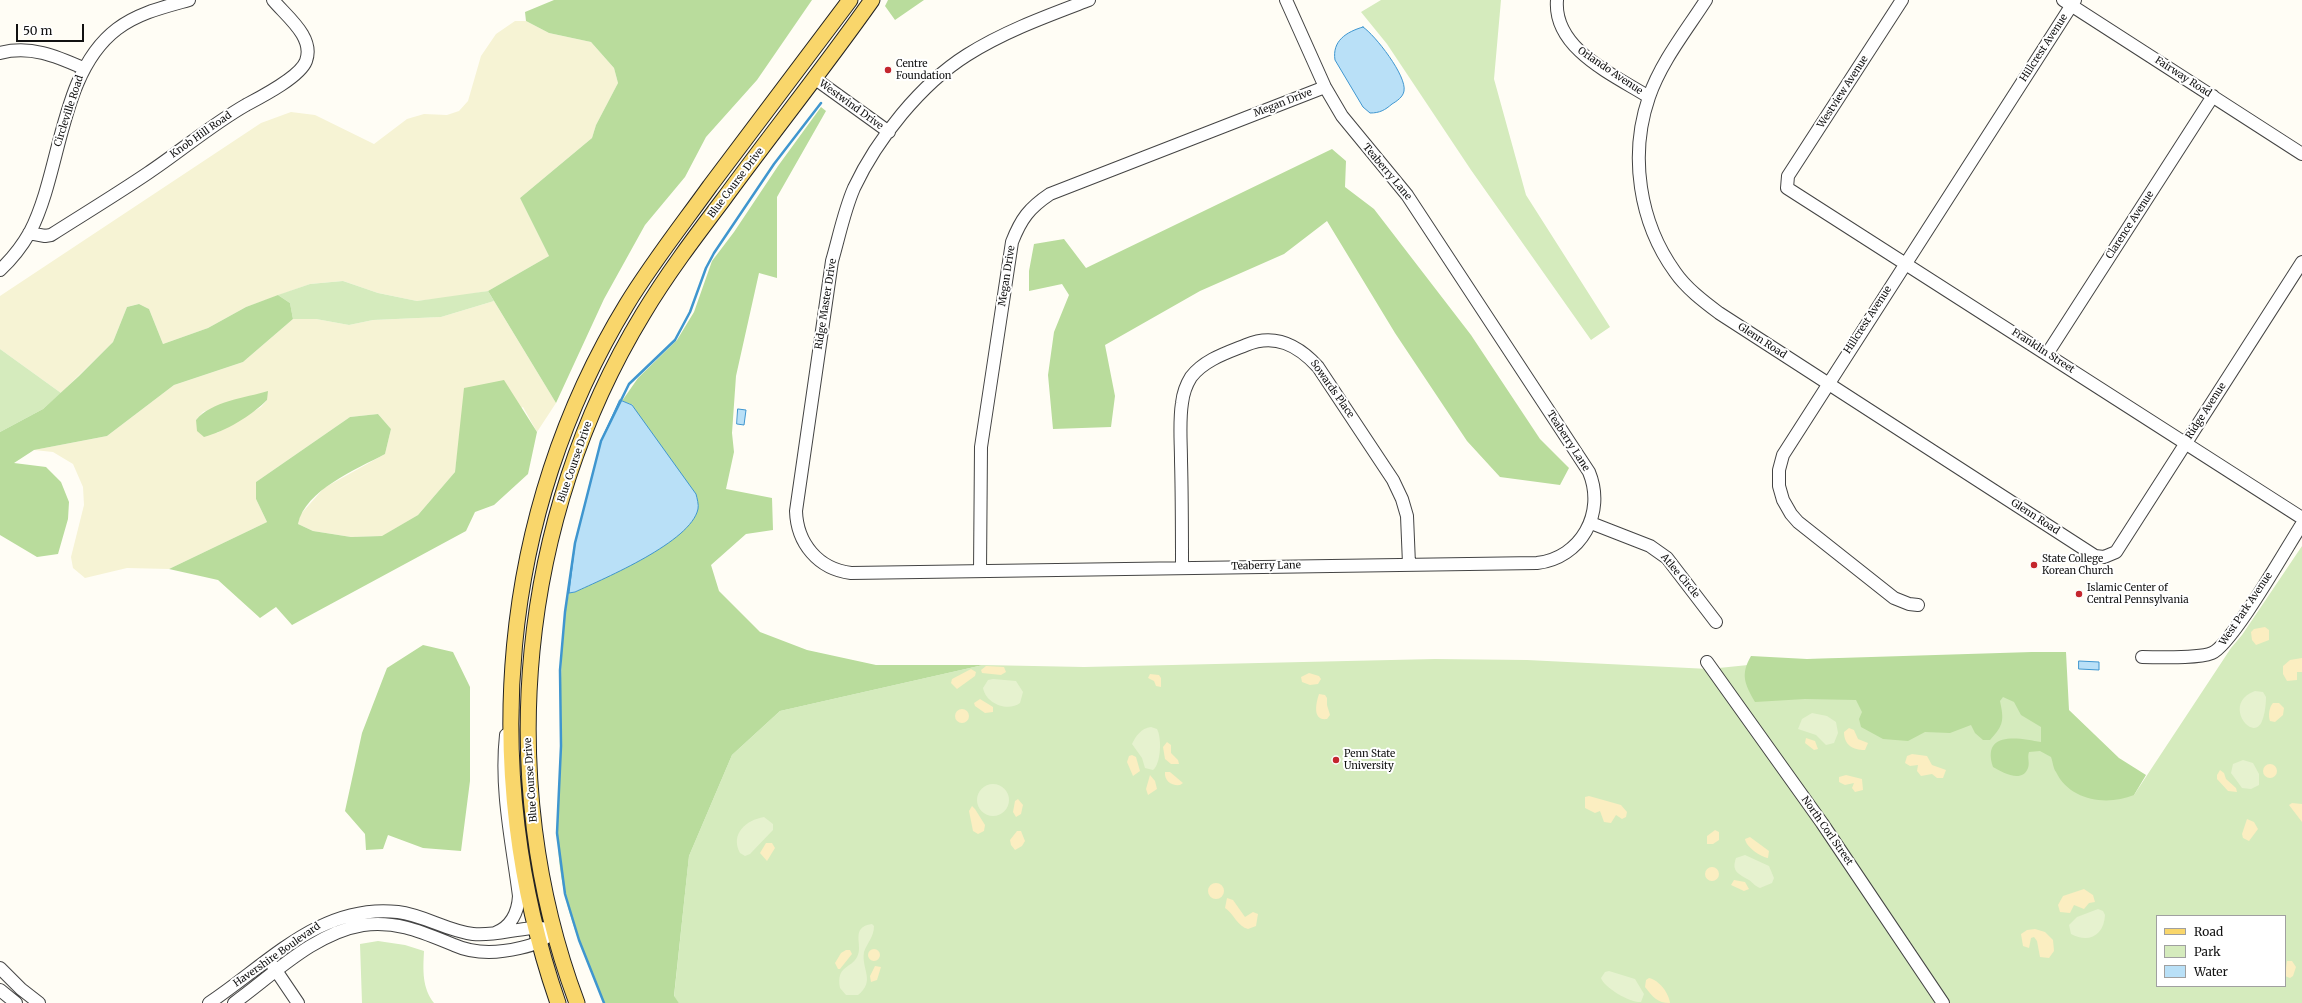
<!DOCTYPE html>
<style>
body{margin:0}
#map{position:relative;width:2302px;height:1003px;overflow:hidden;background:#fffdf5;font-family:Merriweather,serif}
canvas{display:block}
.legend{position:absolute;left:2156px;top:915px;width:130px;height:72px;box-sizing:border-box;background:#fff;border:1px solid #a0a0a0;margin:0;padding:5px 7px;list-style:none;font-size:12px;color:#111}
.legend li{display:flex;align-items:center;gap:8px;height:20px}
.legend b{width:20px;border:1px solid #a0a0a0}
.scale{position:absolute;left:16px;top:24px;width:68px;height:18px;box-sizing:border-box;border:2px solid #111;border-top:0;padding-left:5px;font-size:12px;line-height:14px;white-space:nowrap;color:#111;-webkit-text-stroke:3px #fff;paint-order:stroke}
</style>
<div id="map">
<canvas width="2302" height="1003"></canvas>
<ul class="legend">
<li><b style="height:5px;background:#f9d66b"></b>Road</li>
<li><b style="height:11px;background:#d5ebbd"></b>Park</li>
<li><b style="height:11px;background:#b9e0f7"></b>Water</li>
</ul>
<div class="scale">50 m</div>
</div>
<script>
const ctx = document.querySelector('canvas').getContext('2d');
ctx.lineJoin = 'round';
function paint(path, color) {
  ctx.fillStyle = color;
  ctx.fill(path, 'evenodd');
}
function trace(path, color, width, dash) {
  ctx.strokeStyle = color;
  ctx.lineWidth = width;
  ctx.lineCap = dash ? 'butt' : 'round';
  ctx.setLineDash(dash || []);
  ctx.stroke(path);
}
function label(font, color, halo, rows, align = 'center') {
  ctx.font = font + ' Merriweather,serif';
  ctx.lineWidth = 4;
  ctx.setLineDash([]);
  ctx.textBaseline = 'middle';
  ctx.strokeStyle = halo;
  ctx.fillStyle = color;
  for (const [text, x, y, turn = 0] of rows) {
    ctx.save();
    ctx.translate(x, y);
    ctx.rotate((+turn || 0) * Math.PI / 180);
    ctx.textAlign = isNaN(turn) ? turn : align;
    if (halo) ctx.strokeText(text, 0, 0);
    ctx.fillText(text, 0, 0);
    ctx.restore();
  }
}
const farmland = new Path2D(`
 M515,21H526L549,33L591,42L614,68L618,83L596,125L592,138L520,198L549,256L488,291L452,297L417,301L378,293L343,281L310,284L246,307L208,328L163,344L149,309L139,304L127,307L113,342L61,393L0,349V296L261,123L291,112L315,115L374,144L407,119L424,114L447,115L459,111L468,101L481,56L496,34Z
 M494,301L556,403L537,432L523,407L460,434L455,472L418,515L383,536L351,537L313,531L298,524L300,515L324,488L385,454L391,429L378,414L350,417L256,482V499L267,522L169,569L127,568L85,578L73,568L71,557L84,505L83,487L73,464L53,452L34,450L107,436L174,385L243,362L293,319H316L349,325L373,320L441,317ZM267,400L261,407L217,433L196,420L203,412L227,402Z`);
const green = new Path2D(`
 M1381,0H1501L1494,79L1526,195L1610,327L1591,340L1471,170L1387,44L1361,12Z
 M343,281L378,293L417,301L488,291L494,301L441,317L373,320L349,325L316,319H293L290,303L278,295L310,284Z
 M0,349L61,393L43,409L0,432Z
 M2302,546V1003H679L674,997L689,856L732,755L780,711L983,665L1084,667L1435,659L1527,660L1709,669L1807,659L1968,657L2134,795L2231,648L2242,635ZM2157,916H2285V986H2157Z
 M378,941L405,945L424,951C423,970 422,988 434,1003H362L360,944Z`);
const forest = new Path2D(`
 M554,0H812L757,80L706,137L685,177L645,225L604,299L556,403L488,291L549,256L520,198L592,138L596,125L618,83L614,68L591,42L549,33L526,21L525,12Z
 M888,0H924L895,20L885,6Z
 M821,107L826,111L777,197V278L759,273L736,376L732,433L734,452L726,489L772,498L773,530L746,534L711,565L719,591L760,632L807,650L876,665H983L780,711L732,755L689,856L674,996L679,1003H604C590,968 573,932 565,895C553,846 559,796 561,747C562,695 558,644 569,593L575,592L636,562L633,405L622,401L638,378L677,340L694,312L712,261L734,232L778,166Z
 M1332,149L1346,161L1345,187L1374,209L1471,335L1540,439L1569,468L1560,485L1500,477L1467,441L1395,333L1327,221L1284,254L1200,291L1105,345L1115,396L1111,427L1053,429L1048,375L1054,332L1069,295L1062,284L1029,291V271L1034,244L1064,239L1086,268Z
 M278,295L290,303L293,319L243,362L174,385L107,436L34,450L14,463L46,467L61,482L69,502L68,519L58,554L37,557L0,535V432L43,409L79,376L113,342L127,307L139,304L149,309L163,344L208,328L246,307Z
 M504,380L537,432L528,474L494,505L475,512L466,531L292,625L276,607L260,618L218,580L169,569L267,522L256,499V482L350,417L378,414L391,429L385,454C357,469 305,490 298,524L313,531L351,537L382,536L418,515L455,472L464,388Z
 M268,391L267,400C251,416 226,431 204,437L197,431L196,420C212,401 245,398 268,391Z
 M423,645L453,652L470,687V781L461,851L423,848L388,835L383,849L366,850L365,834L345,811L362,733L387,668Z
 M2032,652H2066L2069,710L2119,758L2146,775L2134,795C2107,806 2070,801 2056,772C2053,768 2053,762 2051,757L2040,751L2029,752C2027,757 2030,763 2028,768C2022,784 2002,772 1993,767C1981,730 2020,738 2041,742V727L2021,715L2014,702L2003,697L2000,701C2004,720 2004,725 1990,740H1983L1975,733L1971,725L1950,733L1925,732L1908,741L1883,739L1861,727L1859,719L1862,712L1856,700L1805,699L1755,702C1745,684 1740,675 1751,656L1807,659Z`);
const sand = new Path2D(`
 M2265,627L2269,630V640L2256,645L2252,640L2251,632L2254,629Z
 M2302,658V672H2297V680L2287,681L2283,674V666L2290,660Z
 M986,666L1004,667L1006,672L1001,675L982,673L981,670Z
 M971,669L976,672L975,676L957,689L951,683L952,679Z
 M1309,673L1319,676L1321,679L1318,684L1310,685L1302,682L1301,677Z
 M1150,674L1159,675L1161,678V687L1156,686L1154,681L1148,678Z
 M1319,694L1325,695L1327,698V705L1330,715L1327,719C1312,721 1316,703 1319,694Z
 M980,699L993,707V712L985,713L975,706L974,703Z
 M2273,703H2279L2284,708L2283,715L2275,722L2270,721C2268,716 2269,707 2273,703Z
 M955 716a7 7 0 1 1 14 0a7 7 0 1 1-14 0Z
 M1849,728L1854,730L1858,739L1868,743L1865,750C1853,750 1844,745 1844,732Z
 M1806,738L1815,741L1818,749L1814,750L1805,743Z
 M1167,742L1171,745V753L1178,760L1179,764H1171L1165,759L1163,747Z
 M1912,754L1927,756L1932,765L1946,770L1943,778H1937L1932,774L1921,776L1917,771L1918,765L1910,766L1905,763L1907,756Z
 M1132,755L1136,757L1140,771L1133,776L1127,762L1129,756Z
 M2263 771a7 7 0 1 1 14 0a7 7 0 1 1-14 0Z
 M2220,770L2224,773L2226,779L2236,788L2237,792L2228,791L2217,779V775Z
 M1165,772H1170L1183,783L1180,785C1172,786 1164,781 1165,772Z
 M1150,775L1155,781L1157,789L1148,795L1146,789Z
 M1846,775L1862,779L1863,790L1855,792L1852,788L1854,783L1845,785L1839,782V777Z
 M1589,796L1621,805L1627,812L1626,817L1622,819L1616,815L1611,823L1604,822L1600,811L1595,813L1585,808V797Z
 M1018,799L1023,805L1021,814L1016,817L1013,812L1015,801Z
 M2292,803L2302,804V822L2289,805Z
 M972,806L975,809L985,825L984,831L978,834L973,831L969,811Z
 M2247,819L2254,822L2258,829L2249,841L2243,838L2242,834Z
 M1715,830L1719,832V840L1713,844H1707V836Z
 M1017,831H1021L1025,841L1022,846L1015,850L1011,845L1010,840Z
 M1750,837L1769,851L1768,858C1761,857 1746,847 1745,839Z
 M766,843H772L775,848L767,861L760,853Z
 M1705 874a7 7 0 1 1 14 0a7 7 0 1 1-14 0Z
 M1734,880L1745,882L1749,889L1744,891L1731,885Z
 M1208 891a8 8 0 1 1 16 0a8 8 0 1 1-16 0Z
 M2084,889L2093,895L2095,902L2089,903L2084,909L2074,905L2070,913L2060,912L2058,905L2063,896Z
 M1227,898L1233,900L1245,917L1253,912L1258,914L1256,926L1248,929C1238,927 1233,913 1225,908Z
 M2035,929L2045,932L2053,940L2054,951L2049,958L2040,957L2037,941L2034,937L2031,938L2029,948L2023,946L2021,934L2027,930Z
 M868 955a6 6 0 1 1 12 0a6 6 0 1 1-12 0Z
 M846,950H850L852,954L840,969H838L835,963L841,953Z
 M2287,961H2292L2296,967L2293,976L2290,978L2285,976Z
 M875,966L881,967L877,980L871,982L870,976Z
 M1649,978C1659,980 1669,993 1670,1003C1657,1003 1653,997 1645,987L1646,980Z`);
const pitch = new Path2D(`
 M993,679L1016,681L1023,692L1020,703C1008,712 986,704 983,688L988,680Z
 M2255,691L2263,692L2266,697C2266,704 2265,714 2262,721C2253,744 2221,703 2255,691Z
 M1812,713L1827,716L1836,722L1838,733L1834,743L1826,745L1816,735L1798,729L1802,719Z
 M1151,727L1157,729C1162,738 1161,764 1153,770L1145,768L1142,758L1132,744C1136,736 1141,728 1151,727Z
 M2243,760L2253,763L2259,774V785L2251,789L2242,788L2231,773L2233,764Z
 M977 800a16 16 0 1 1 32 0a16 16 0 1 1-32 0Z
 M764,817L773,824V830L750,854L745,856L740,853C730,834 746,820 764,817Z
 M1745,855L1769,866L1774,878L1772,883L1760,888C1755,886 1753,883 1749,880C1739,874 1731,872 1736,858Z
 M2098,909L2103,911L2105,915C2104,935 2089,944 2071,934L2069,925L2077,917Z
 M872,924L874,926C874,937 867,943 864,952C861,969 876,981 858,995H846L840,988C836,965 851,969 857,957C864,946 849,927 872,924Z
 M1609,971L1635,979L1644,994L1641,1002C1631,1003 1604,988 1601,978L1605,972Z`);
const water = new Path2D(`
 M1363,27C1375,35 1407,76 1404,91C1403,97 1397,101 1392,104C1385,110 1380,113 1370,113L1363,107L1335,60C1332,41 1346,32 1363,27Z
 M620,400L632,405L696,494C697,498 699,505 698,509C691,542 605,578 575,592L569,593L575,543L601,441Z
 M738,409L746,410L744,425L737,424Z
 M2079,661L2099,662V670L2079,669Z`);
const stream = new Path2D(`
 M604,1003L579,940L565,894L557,833L561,746L560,670L565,612L575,543L601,441L629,384L675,340L690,312L706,268L714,253L774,164L821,103`);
const minor = new Path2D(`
 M1089,0C1047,16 1005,31 967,55C921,84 877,139 854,188C844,211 839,237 832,261L796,511C797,543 818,569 851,573L1537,563C1581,558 1606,513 1589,472L1407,195L1342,116L1325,87L1286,0
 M1557,0C1553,49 1614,75 1649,97
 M1706,0C1686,31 1661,62 1649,97C1629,155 1639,222 1675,272C1686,288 1703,301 1719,313L2095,556L2104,557L2116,552L2302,262
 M1902,0L1788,176L1787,188L2302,518
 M2063,0L2302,154
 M0,53C30,45 56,56 83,68
 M814,78L889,132
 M29,233L45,236L51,235C84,214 117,194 148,173C181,151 211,125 246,105C261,97 300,77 306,61C315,37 286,16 273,0
 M0,270C12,259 22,246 30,232C62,170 59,73 117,29C138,13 164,7 189,0
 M2047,354L2213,96
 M1591,523L1650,546L1667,558L1716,622
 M1182,567C1182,532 1182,496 1181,461C1181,442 1179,422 1182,403C1183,394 1186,385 1191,377C1204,360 1226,353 1246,345C1275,333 1298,345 1318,367L1393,480L1402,499L1407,516L1409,564
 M980,571L981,447L1012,242C1021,219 1029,208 1050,194L1325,87
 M1918,605L1909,604L1894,598L1798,522L1791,514L1783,500L1779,486V470L1783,455L2075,0
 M2142,657C2159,657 2197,659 2212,653C2232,645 2287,547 2302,524
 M1707,662L1822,823L1943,1003
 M495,933C511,927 518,912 519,896C512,842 500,789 506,735
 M273,966L298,1003
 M0,968L21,989L39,1003
 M0,990L16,1003
 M209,1003C268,964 321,903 398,912C424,915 447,931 473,934C500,937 528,923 554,930C544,941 534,945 520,948C499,953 474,954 454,945C424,933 397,920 363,925C314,933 273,975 234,1003`);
const major = new Path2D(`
 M558,1003C478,773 499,513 627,304C652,263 682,225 710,186C757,124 804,62 850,0
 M577,1003C493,779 519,518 643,314C667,274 695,237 723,200C772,133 824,68 872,0`);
const markers = [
 [888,70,4,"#c4262e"],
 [2034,565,4,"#c4262e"],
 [2079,594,4,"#c4262e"],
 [1336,760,4,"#c4262e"]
];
const streetNames = [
 ["Hillcrest Avenue",2044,48,-57],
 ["Orlando Avenue",1610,71,34],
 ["Fairway Road",2183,77,33],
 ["Westview Avenue",1843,92,-57],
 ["Megan Drive",1283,103,-21],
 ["Westwind Drive",851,105,36],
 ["Circleville Road",69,111,-72],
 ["Knob Hill Road",201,135,-35],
 ["Teaberry Lane",1387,172,50],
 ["Blue Course Drive",736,183,-53],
 ["Clarence Avenue",2130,225,-57],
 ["Megan Drive",1007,276,-81],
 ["Ridge Master Drive",826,304,-81],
 ["Hillcrest Avenue",1868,320,-57],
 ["Glenn Road",1762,341,33],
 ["Franklin Street",2043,351,33],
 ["Sowards Place",1332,389,55],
 ["Ridge Avenue",2206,411,-57],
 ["Teaberry Lane",1568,441,57],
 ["Blue Course Drive",575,462,-71],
 ["Glenn Road",2035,517,33],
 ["Teaberry Lane",1266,566,-1],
 ["Atlee Circle",1680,576,50],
 ["West Park Avenue",2246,609,-56],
 ["Blue Course Drive",531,780,-94],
 ["North Corl Street",1827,831,55],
 ["Havershire Boulevard",277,955,-35]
];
const poiNames = [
 ["Centre",896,64],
 ["Foundation",896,76],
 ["State College",2042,559],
 ["Korean Church",2042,571],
 ["Islamic Center of",2087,588],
 ["Central Pennsylvania",2087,600],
 ["Penn State",1344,754],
 ["University",1344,766]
];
paint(farmland, '#f6f3d4');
paint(green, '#d5ebbd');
paint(forest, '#b9dc9c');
paint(sand, '#fbeec1');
paint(pitch, '#e6f2cf');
paint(water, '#b9e0f7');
trace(water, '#3f96cf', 1);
trace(stream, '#3f96cf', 2.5);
trace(minor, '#444', 14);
trace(major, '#222', 17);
trace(minor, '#fff', 12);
trace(major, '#f9d66b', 15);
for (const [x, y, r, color] of markers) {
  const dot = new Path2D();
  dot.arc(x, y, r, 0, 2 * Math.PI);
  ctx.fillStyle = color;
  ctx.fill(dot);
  trace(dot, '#fff', 1.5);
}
label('10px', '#111', '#fff', streetNames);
label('10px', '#111', '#fff', poiNames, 'left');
</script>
